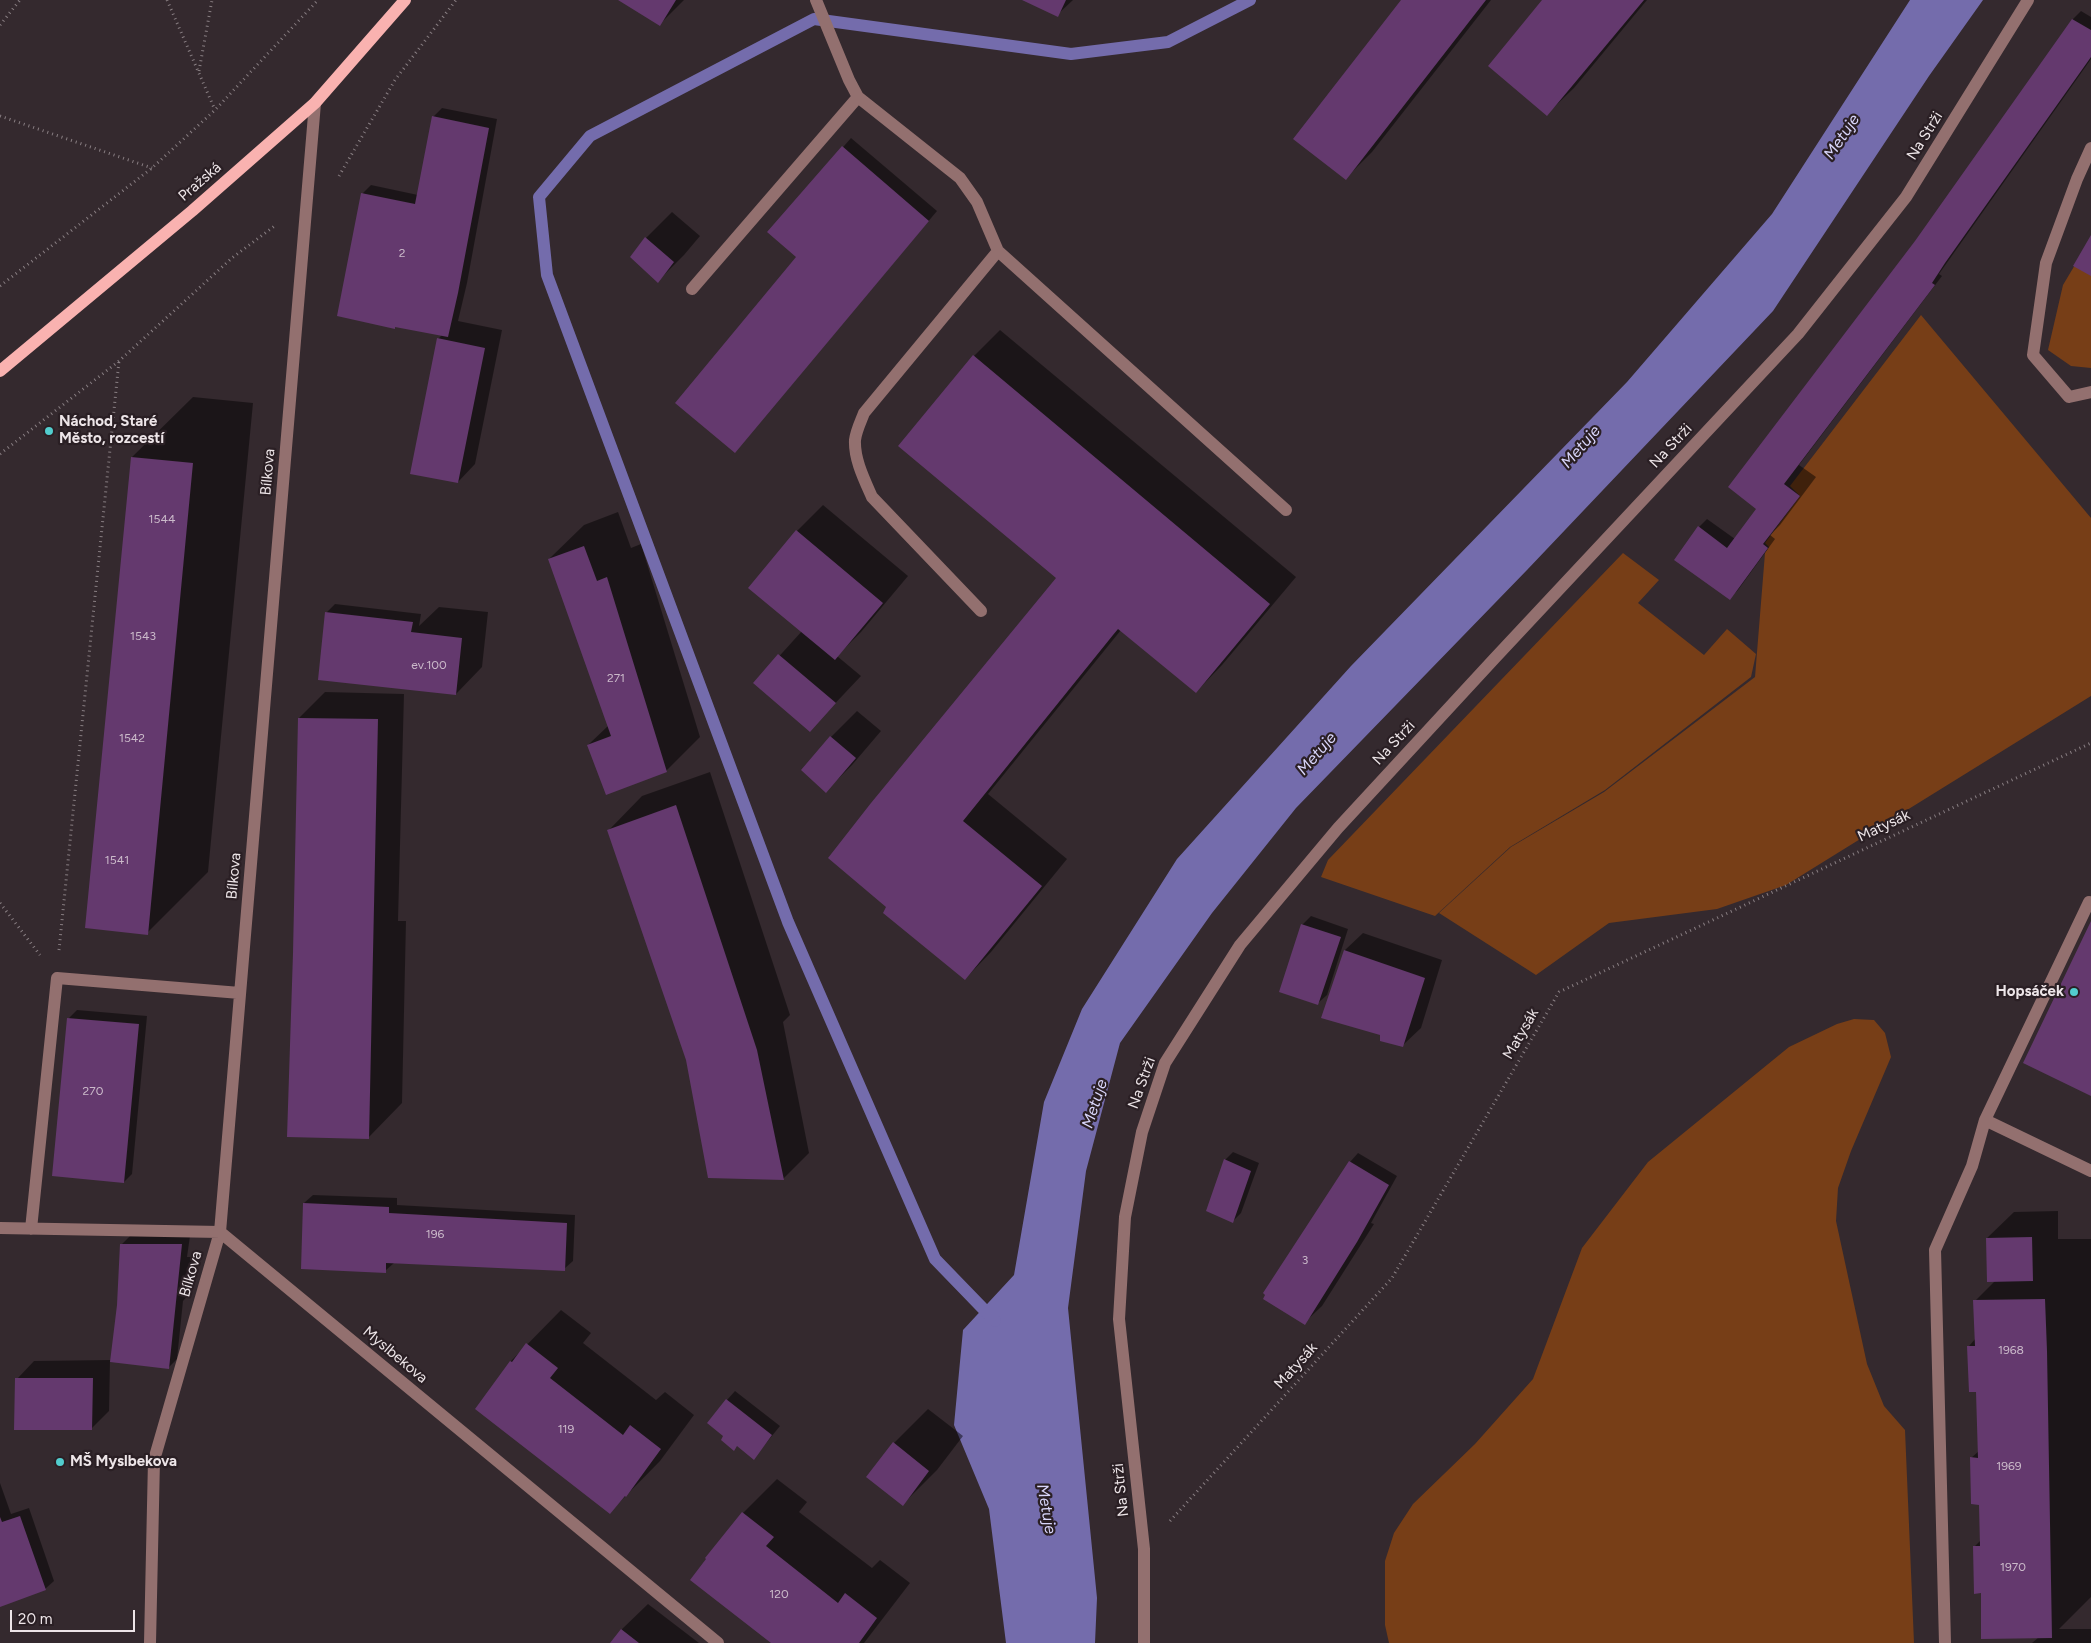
<!DOCTYPE html>
<meta charset="utf-8">
<style>
body{margin:0}
#map{position:relative;width:2091px;height:1643px;overflow:hidden;background:#34292e;font-family:Figtree,sans-serif}
canvas{display:block}
.scale{position:absolute;left:10px;top:1610px;width:125px;height:22px;box-sizing:border-box;border:2px solid #ede5e8;border-top:0;padding-left:6px;font-size:15px;line-height:18px;white-space:nowrap;color:#ede5e8;-webkit-text-stroke:4px #2a1f24;paint-order:stroke}
</style>
<div id="map">
<canvas width="2091" height="1643"></canvas>
<div class="scale">20 m</div>
</div>
<script>
const ctx = document.querySelector('canvas').getContext('2d');
ctx.lineJoin = 'round';
function paint(path, color) {
  ctx.fillStyle = color;
  ctx.fill(path, 'evenodd');
}
function trace(path, color, width, dash) {
  ctx.strokeStyle = color;
  ctx.lineWidth = width;
  ctx.lineCap = dash ? 'butt' : 'round';
  ctx.setLineDash(dash || []);
  ctx.stroke(path);
}
function label(font, color, halo, rows, align = 'center') {
  ctx.font = font + ' Figtree,sans-serif';
  ctx.lineWidth = 4.5;
  ctx.setLineDash([]);
  ctx.textBaseline = 'middle';
  ctx.strokeStyle = halo;
  ctx.fillStyle = color;
  for (const [text, x, y, turn = 0] of rows) {
    ctx.save();
    ctx.translate(x, y);
    ctx.rotate((+turn || 0) * Math.PI / 180);
    ctx.textAlign = isNaN(turn) ? turn : align;
    if (halo) ctx.strokeText(text, 0, 0);
    ctx.fillText(text, 0, 0);
    ctx.restore();
  }
}
const green = new Path2D(`
 M2091,238V368L2071,366L2048,350L2063,285Z
 M1921,315L2091,518V696L1786,885L1717,909L1609,923L1536,975L1439,913L1511,847L1604,792L1755,677L1765,553L1769,547L1765,543L1800,496L1790,486Z
 M1623,553L1659,580L1638,603L1704,655L1727,629L1756,654L1751,677L1605,790L1510,847L1435,916L1321,877L1328,860Z
 M1854,1019L1874,1020L1885,1033L1891,1057L1851,1151L1838,1188L1836,1221L1867,1364L1884,1406L1905,1430L1914,1643H1389L1385,1625V1561L1394,1533L1413,1504L1475,1444L1533,1379L1582,1248L1648,1162L1789,1047L1837,1024Z`);
const water = new Path2D(`
 M1910,0H1983L1929,76L1773,311L1527,570L1296,808L1212,913L1120,1043L1086,1171L1068,1308L1097,1598L1095,1643H1006L989,1509L954,1425L963,1330L1014,1275L1044,1102L1082,1009L1177,859L1351,666L1627,382L1772,214Z`);
const shadow = new Path2D(`
 M620,0H684L660,24Z
 M1025,0H1073L1057,15Z
 M1403,0H1491L1372,152L1346,178Z
 M1544,0H1647L1574,88L1547,114Z
 M2081,11L2091,17V59L1939,274L1942,276L1799,465L1816,477L1780,525L1770,535L1775,539L1738,590L1729,599L1699,527L1707,519L1735,539L1758,508L1916,242L2073,19Z
 M442,108L497,119L467,283L458,321L502,330L475,464L458,482L438,339L442,335L396,326L394,328L363,193L371,185L418,195L433,117Z
 M851,138L937,211L735,452L798,257L769,232Z
 M672,212L700,236L684,255L658,281L646,238Z
 M1000,330L1296,577L1222,665L1196,692L1121,630L988,794L1067,859L991,952L965,979L885,912L1058,578L974,356Z
 M193,397L253,403L208,872L147,933L132,457Z
 M823,505L908,576L861,632L837,656L861,676L810,730L755,683L802,631L797,531Z
 M618,512L631,548L641,544L700,737L666,771L588,745L609,725L549,559L584,525Z
 M335,604L421,614L419,626L439,607L488,612L482,667L456,694L326,613Z
 M325,692L404,694L398,921H406L402,1103L368,1138L295,909L299,718Z
 M857,711L881,731L852,765L826,791L802,770L831,737Z
 M710,772L790,1015L783,1022L809,1153L783,1179L687,1060L608,831L642,796Z
 M1311,916L1348,929L1327,995L1318,1003L1302,925Z
 M1363,933L1442,960L1421,1028L1403,1045L1381,1034L1323,1018L1345,950Z
 M77,1010L147,1016L132,1174L124,1182L69,1018Z
 M1233,1152L1259,1163L1241,1213L1232,1222L1225,1160Z
 M1358,1153L1397,1176L1371,1223L1374,1224L1322,1306L1304,1323L1267,1295L1350,1162Z
 M313,1195L397,1198V1205L575,1215L573,1261L564,1269L394,1263L385,1271L304,1203Z
 M2058,1211V1239H2091V1597L2059,1629H2091V1643H2032L2039,1637L1974,1547L1981,1540L1980,1503L1971,1458L1979,1451L1977,1391L1969,1346L1976,1338L1975,1301L1995,1281L1987,1238L2014,1212Z
 M130,1236H190L187,1257H195L192,1291L183,1301L177,1359L168,1368L121,1245Z
 M561,1310L591,1333L583,1343L656,1400L665,1392L694,1415L660,1461L610,1512L477,1408L511,1361Z
 M110,1360L109,1411L91,1429L17,1379L34,1361Z
 M735,1391L780,1426L754,1458L737,1445L727,1400Z
 M928,1409L963,1436L937,1470L903,1504L894,1443Z
 M777,1479L807,1502L799,1512L872,1568L880,1560L910,1583L864,1643H773L743,1513Z
 M0,1483L11,1514L29,1508L54,1581L45,1589L0,1605Z
 M648,1604L699,1643H611L621,1630Z`);
const stream = new Path2D(`
 M995,1321L935,1259L788,922L547,275L539,197L590,136L814,19L1071,54L1168,42L1250,0`);
const building = new Path2D(`
 M618,0H676L660,26Z
 M1022,0H1066L1058,17Z
 M1401,0H1486L1346,180L1293,139Z
 M1542,0H1644L1547,116L1488,66Z
 M2072,19L2091,30V57L1945,263L1932,283L1935,285L1784,484L1800,496L1763,544L1768,548L1730,600L1674,560L1698,526L1727,548L1756,509L1728,487L1915,241Z
 M432,116L489,128L458,293L448,337L395,327V329L337,316L361,193L415,204Z
 M842,146L929,221L735,453L675,403L796,257L767,232Z
 M2091,235V276L2073,266Z
 M645,237L674,262L658,283L630,257Z
 M437,338L485,348L458,483L410,474Z
 M973,355L1270,604L1196,693L1118,629L1113,635L963,821L1042,886L965,980L883,913L886,907L828,858L871,803L1056,578L898,446Z
 M131,457L193,463L148,935L85,928Z
 M796,530L883,603L835,660L748,588Z
 M584,546L597,581L607,577L667,772L606,795L587,745L611,736L548,559Z
 M325,612L413,622L411,632L462,638L456,695L318,680Z
 M778,654L836,703L810,732L753,683Z
 M298,718L378,719L369,1139L287,1137L293,953Z
 M830,736L856,758L826,793L801,770Z
 M676,805L757,1050L784,1180L708,1178L686,1060L607,830Z
 M2091,921V1096L2023,1063Z
 M1301,924L1341,937L1318,1005L1279,992Z
 M1344,950L1425,978L1403,1047L1380,1041V1035L1321,1018Z
 M67,1018L139,1024L124,1183L52,1176Z
 M1224,1159L1251,1171L1233,1223L1206,1211Z
 M1349,1161L1389,1185L1357,1242L1305,1325L1263,1299L1265,1295L1263,1293Z
 M303,1203L389,1207V1213L567,1223L565,1271L386,1263V1273L301,1269Z
 M2032,1237L2033,1281L1987,1282L1986,1238Z
 M120,1244H182L169,1369L110,1362L117,1305Z
 M2045,1299L2047,1351L2052,1638L1981,1639V1593L1974,1594L1973,1546H1980L1979,1505L1971,1504L1970,1457L1978,1458L1976,1392H1969L1967,1346H1975L1973,1300Z
 M526,1343L558,1368L550,1378L623,1435L630,1425L661,1449L626,1497L625,1496L610,1514L475,1409L510,1361L512,1362Z
 M15,1378H93L92,1430H14Z
 M726,1399L772,1435L754,1460L737,1446L734,1451L721,1440L723,1436L707,1423Z
 M893,1442L929,1471L903,1506L866,1477Z
 M742,1512L774,1537L766,1546L838,1603L845,1593L877,1618L859,1643H771L690,1580L706,1559L705,1558Z
 M20,1516L46,1590L0,1607V1517L2,1522Z
 M621,1629L639,1643H610Z`);
const path = new Path2D(`
 M167,0L215,110
 M0,25L20,0
 M199,71L212,0
 M0,116L152,168
 M339,176L395,80L456,0
 M0,286L152,168L215,110L318,0
 M0,454L119,361L232,258L276,225
 M0,903L40,955
 M59,950L119,361
 M1170,1521L1392,1278L1559,992L2091,743`);
const minor = new Path2D(`
 M816,0L849,80L858,97L960,178L977,202L998,251L1286,510
 M2091,148L2077,179L2046,263L2033,355L2069,397L2091,392
 M692,289L858,97
 M981,611L872,497C864,479 854,459 855,440C856,431 861,421 864,413L998,251
 M1985,1120L2091,1171
 M0,1228L220,1232L718,1643
 M31,1229L57,978L240,993
 M150,1643L154,1460L220,1232L315,103
 M1144,1643V1549L1119,1319L1125,1217L1142,1132L1165,1063L1240,945L1338,828L1494,659L1798,334L1906,197L2028,0
 M1945,1643L1935,1250L1972,1166L1985,1120L2089,902`);
const major = new Path2D(`
 M0,371L192,211L315,103L405,0`);
const markers = [
 [49,431,5,"#52cdce"],
 [2074,992,5,"#52cdce"],
 [60,1462,5,"#52cdce"]
];
const numberNames = [
 ["2",402,253],
 ["1544",162,519],
 ["1543",143,636],
 ["ev.100",429,665],
 ["271",616,678],
 ["1542",132,738],
 ["1541",117,860],
 ["270",93,1091],
 ["196",435,1234],
 ["3",1305,1260],
 ["1968",2011,1350],
 ["119",566,1429],
 ["1969",2009,1466],
 ["1970",2013,1567],
 ["120",779,1594]
];
const streetNames = [
 ["Na Strži",1925,136,-58],
 ["Pražská",200,182,-41],
 ["Na Strži",1671,446,-47],
 ["Bílkova",268,472,-85],
 ["Na Strži",1394,743,-47],
 ["Matysák",1884,826,-25],
 ["Bílkova",234,876,-85],
 ["Matysák",1521,1034,-60],
 ["Na Strži",1142,1083,-70],
 ["Bílkova",191,1274,-74],
 ["Myslbekova",395,1355,40],
 ["Matysák",1296,1366,-48],
 ["Na Strži",1121,1490,-96]
];
const poiNames = [
 ["Náchod, Staré",59,422],
 ["Město, rozcestí",59,439],
 ["Hopsáček",2064,992,"right"],
 ["MŠ Myslbekova",70,1462]
];
const waterNames = [
 ["Metuje",1842,137,-56],
 ["Metuje",1581,447,-49],
 ["Metuje",1317,754,-49],
 ["Metuje",1095,1104,-72],
 ["Metuje",1046,1509,80]
];
paint(green, '#773e17');
paint(water, '#746cac');
paint(shadow, '#0007');
trace(stream, '#746cac', 12);
paint(building, '#64396e');
trace(path, '#897f83', 3, [1, 4]);
trace(minor, '#93706f', 12);
trace(major, '#f9b2b0', 12);
for (const [x, y, r, color] of markers) {
  const dot = new Path2D();
  dot.arc(x, y, r, 0, 2 * Math.PI);
  ctx.fillStyle = color;
  ctx.fill(dot);
  trace(dot, '#2a1f24', 2);
}
label('12px', '#cbbaca', null, numberNames);
label('15px', '#ede5e8', '#2a1f24', streetNames);
label('bold 15px', '#ede5e8', '#2a1f24', poiNames, 'left');
label('italic 16px', '#d9d6fb', '#2a1f24', waterNames);
</script>
